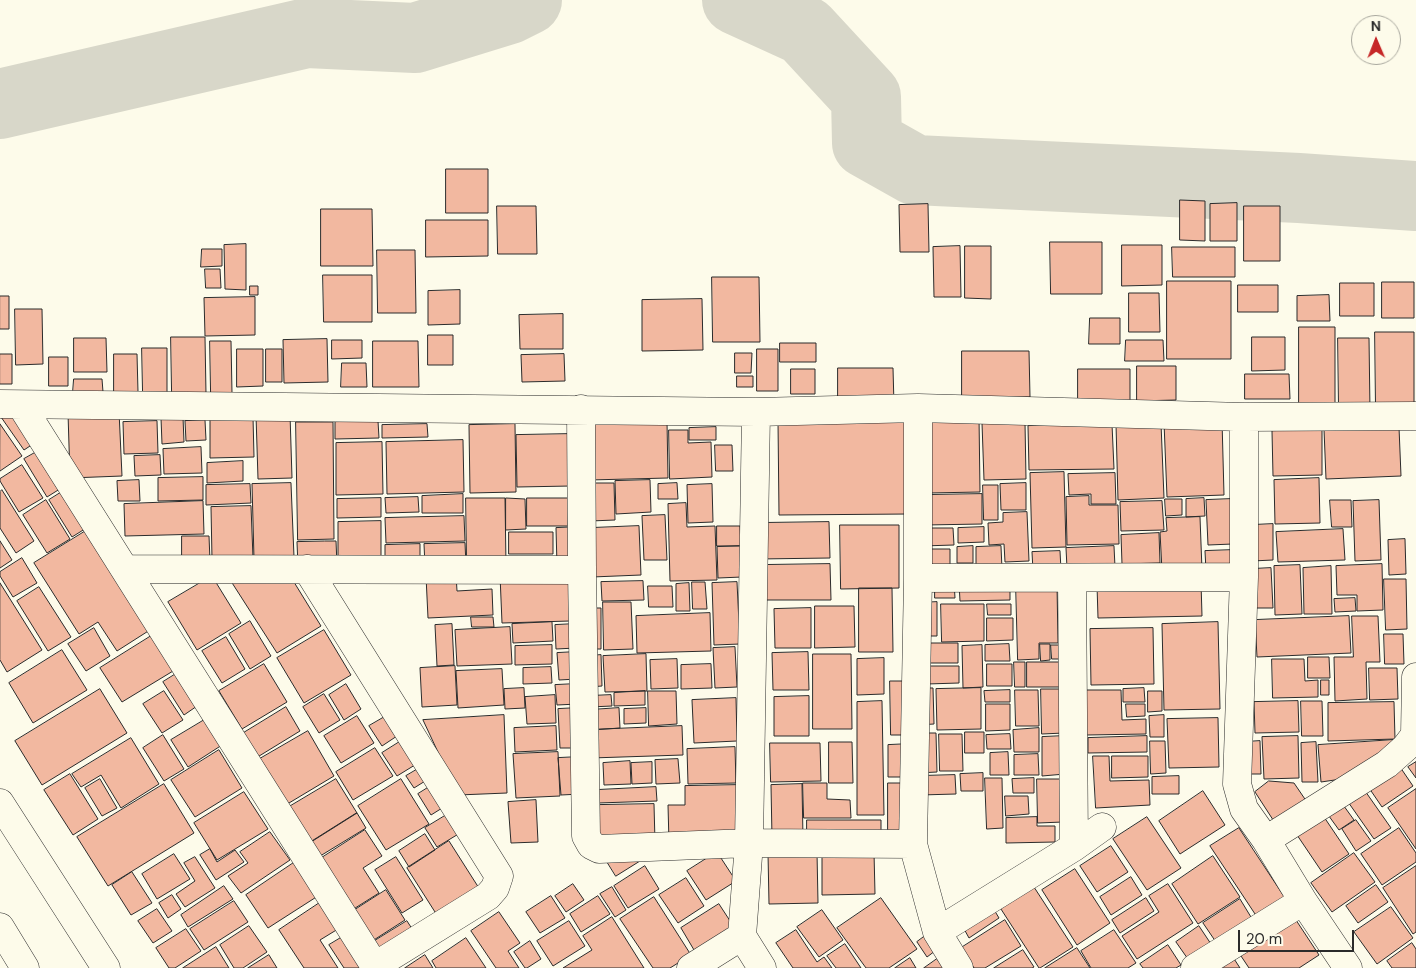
<!DOCTYPE html>
<style>
body{margin:0}
#map{position:relative;width:1416px;height:968px;overflow:hidden;background:#fdfbea;font-family:"DM Sans",sans-serif}
canvas{display:block}
.north{position:absolute;left:1351px;top:15px;width:50px;height:50px;box-sizing:border-box;background:#fdfbea;border:1px solid #a9a89e;border-radius:50%;rotate:359deg;font-size:14px;font-weight:700;line-height:20px;text-align:center;color:#2b2b2b}
.north::after{content:'';display:block;margin:auto;width:18px;height:22px;background:#c62828;clip-path:polygon(50% 0,100% 100%,50% 72%,0 100%)}
.scale{position:absolute;left:1238px;top:930px;width:116px;height:22px;box-sizing:border-box;border:2px solid #2b2b2b;border-top:0;padding-left:6px;font-size:15px;line-height:18px;white-space:nowrap;color:#2b2b2b;-webkit-text-stroke:4px #fdfbea;paint-order:stroke}
</style>
<div id="map">
<canvas width="1416" height="968"></canvas>
<div class="north">N</div>
<div class="scale">20 m</div>
</div>
<script>
const ctx = document.querySelector('canvas').getContext('2d');
ctx.lineJoin = 'round';
function trace(path, color, width, dash) {
  ctx.strokeStyle = color;
  ctx.lineWidth = width;
  ctx.lineCap = dash ? 'butt' : 'round';
  ctx.setLineDash(dash || []);
  ctx.stroke(path);
}
function paint(path, color) {
  ctx.fillStyle = color;
  ctx.fill(path, 'evenodd');
}
const river = new Path2D(`
 M737,0L805,31L866,97L867,143L915,170L1299,188L1416,196
 M0,104L307,33L415,38L509,9L527,0`);
const building = new Path2D(`
 M446,169H488V213H446Z
 M1180,200L1205,201V241L1180,240Z
 M1237,203V241H1210V204Z
 M928,204L929,252H900L899,205Z
 M497,206H536L537,254H498Z
 M1244,206H1280V261H1244Z
 M321,209H372L373,266H321Z
 M426,220H488V256L426,257Z
 M1050,242H1102V294H1051Z
 M246,244V290L225,289L224,245Z
 M1122,245H1162V285L1122,286Z
 M960,246L961,297H934L933,247Z
 M965,246H991V299L965,298Z
 M1172,247H1235V277H1173Z
 M202,249H222V266L201,267Z
 M377,250H415L416,313H378Z
 M205,269H220L221,288H206Z
 M323,275H372V322H324Z
 M712,277H759L760,342H713Z
 M1167,281H1231V359H1167Z
 M1382,282H1414V318H1382Z
 M1340,283H1374V316H1340Z
 M1238,285H1278V312H1238Z
 M250,286H258V295H250Z
 M460,290V324L428,325V291Z
 M1129,293H1159L1160,332H1129Z
 M1329,295L1330,321H1297V296Z
 M0,296H9V329H0Z
 M255,297V335L205,336L204,298Z
 M702,299L703,350L642,351V300Z
 M15,309H42L43,364L16,365Z
 M563,314V349H520L519,315Z
 M1090,318H1120V344H1089Z
 M1299,327H1335V409H1299Z
 M1375,332H1414V412L1376,413Z
 M428,335H453V365H428Z
 M171,337H205L206,394H172Z
 M1252,337H1285V370L1252,371Z
 M74,338H106L107,372H74Z
 M1338,338H1369L1370,411L1339,412Z
 M327,339L328,382L284,383L283,340Z
 M332,340H362V358L332,359Z
 M1126,340H1163L1164,361H1125Z
 M210,341H231L232,393L211,394Z
 M373,341H418L419,387H373Z
 M780,343H816V362H780Z
 M142,348H167V394H143Z
 M237,349H263V386L237,387Z
 M266,349H282V382H266Z
 M757,349H778V391H757Z
 M962,351H1029L1030,397L962,398Z
 M735,353H752L751,373H735Z
 M0,354H12V384H0Z
 M114,354H137L138,392L114,393Z
 M564,354L565,381L522,382L521,355Z
 M49,357H68V386H49Z
 M342,363H366L367,387H341Z
 M1137,366H1176V400L1137,401Z
 M838,368H893L894,405H838Z
 M791,369H815V394H791Z
 M1078,369H1130V401H1078Z
 M1245,374H1289L1290,399H1245Z
 M737,376H753V387H737Z
 M74,379H102L103,392H73Z
 M10,411L33,444L24,450L1,417Z
 M119,411L122,476L70,478L68,413Z
 M290,414L292,478L258,479L256,415Z
 M979,416L980,492L928,493L926,417Z
 M183,417L184,442L162,444L161,418Z
 M253,417L254,457L210,458V418Z
 M205,420L206,440L186,441L185,421Z
 M908,420L909,514L779,515L778,421Z
 M1222,420L1224,495L1167,497L1164,422Z
 M157,421L158,453L124,454L123,422Z
 M378,421L379,438L335,439V422Z
 M667,421L668,478L589,480L587,423Z
 M296,422H333L334,539L298,540Z
 M1025,422L1026,479L984,480L982,423Z
 M1161,423L1164,498L1118,500L1116,424Z
 M0,424L22,456L0,471Z
 M427,424L428,437L382,438V425Z
 M515,424L516,492L470,493L469,425Z
 M1112,424L1114,469L1029,470L1028,426Z
 M716,427V440H689V428Z
 M1399,427L1401,476L1326,479L1324,429Z
 M669,430H688V443L711,442L712,477L670,479Z
 M1322,430V475L1273,476L1272,431Z
 M570,434L571,486L517,487L516,435Z
 M463,440L464,492L387,494L386,442Z
 M382,442L383,494L336,495V443Z
 M715,445H732L733,471H716Z
 M201,447L202,473L164,474L163,449Z
 M40,450L63,487L47,497L24,459Z
 M160,455L161,475L135,476L134,456Z
 M243,461V481L207,483V463Z
 M22,465L43,498L19,512L0,481V479Z
 M1064,472L1066,547L1032,548L1030,473Z
 M1115,473L1116,504H1091V494L1069,495L1068,474Z
 M203,477V500L158,501V478Z
 M1319,478L1320,523L1275,524L1274,480Z
 M139,480L140,501H118L117,481Z
 M650,480L651,512L616,514L615,481Z
 M291,483L294,557L254,559L252,484Z
 M590,483H614L615,520L590,521Z
 M677,483L678,499H658V484Z
 M1026,483V510H1001L1000,484Z
 M250,484L251,503L206,505V485Z
 M712,484L713,522L688,523L687,485Z
 M983,485H998V520H984Z
 M2,490L34,541L16,553L0,528V492Z
 M65,490L88,527L72,537L49,500Z
 M463,494V513H422V496Z
 M982,494V524L925,525V495Z
 M1089,496V505H1118L1119,544L1067,545L1066,497Z
 M418,497L419,512L386,513L385,498Z
 M381,498V517L337,518V499Z
 M466,498H505L506,565H467Z
 M506,498L525,499L526,529L506,530Z
 M527,498H569L568,526H527Z
 M1204,498L1205,516L1186,517V499Z
 M1165,499H1182V515L1166,516Z
 M1231,499L1233,544L1208,545L1206,500Z
 M46,500L70,539L47,553L23,515Z
 M1330,500H1351L1352,527H1332Z
 M1379,500L1381,560L1355,561L1353,501Z
 M203,501L204,534L125,536L124,504Z
 M1162,501L1164,530L1121,531L1120,502Z
 M686,503L687,527L715,526L717,580L670,581L668,504Z
 M251,506L253,558L212,559L211,507Z
 M1027,512L1029,561L1005,562L1004,544L989,545L988,523L1003,522V513Z
 M665,515L667,560H644L642,516Z
 M464,516L465,541L386,543L385,518Z
 M1200,517L1202,570L1162,571L1160,532L1167,531L1166,518Z
 M381,521V560L338,561V522Z
 M829,522L830,558L758,559V523Z
 M1273,524V560L1252,561V525Z
 M840,525H899V588L841,589Z
 M639,526L641,575L592,577L591,528Z
 M717,526H740L741,546H717Z
 M579,527L580,566H557L556,528Z
 M984,527V542L958,543V528Z
 M921,528H953L954,545L922,546Z
 M89,529L153,628L117,651L98,622L79,634L34,563Z
 M1343,529L1345,560L1278,562L1276,532Z
 M509,532H553V554H509Z
 M1159,533L1160,563L1122,564L1121,535Z
 M182,536H209L210,561H182Z
 M1405,539L1406,574L1389,575L1388,540Z
 M0,541L12,560L0,568Z
 M325,541H336L337,565L298,566L297,542Z
 M465,543L466,565L425,566L424,544Z
 M420,544V563L385,564V545Z
 M741,546L742,577L718,578L717,547Z
 M973,546V563H957V547Z
 M1001,546L1002,569H976V547Z
 M1114,546L1115,567L1067,568L1066,548Z
 M927,549H950V565H927Z
 M1233,550L1234,571H1206L1205,551Z
 M1060,551L1061,570L1033,571L1032,552Z
 M22,558L37,583L13,597L0,576V572Z
 M830,564L831,600H761V565Z
 M1382,564L1383,610L1357,611V595H1337L1336,566Z
 M1300,565L1302,614L1275,615L1274,566Z
 M1331,566L1332,614H1304L1303,568Z
 M1271,568L1273,608H1253L1252,569Z
 M569,573L570,621L502,623L500,575Z
 M289,574L321,626L277,653L227,575Z
 M456,574L457,591L492,589L493,615L428,618L426,576Z
 M212,576L241,623L197,650L168,602Z
 M1384,579H1406L1407,629L1386,630Z
 M643,581L644,600L602,601L601,582Z
 M692,582H705L707,609H693Z
 M737,582L740,644L714,645L712,583Z
 M935,582H954L955,598H935Z
 M1010,582V600L960,601L959,583Z
 M1201,582L1202,616L1098,618L1097,585Z
 M0,583L42,650L7,672L0,660Z
 M689,583L690,611H676V584Z
 M1016,585H1057L1058,643H1039V659L1018,660Z
 M648,586H672L673,607H649Z
 M39,587L71,637L48,651L17,601Z
 M859,588H892L893,652H859Z
 M1355,598L1356,611L1335,612L1334,599Z
 M603,602H631L633,649L604,650Z
 M937,602V636H920L919,603Z
 M941,604H984V641L942,642Z
 M987,604H1011V615H988Z
 M815,606H854L855,647L815,648Z
 M587,608H601V649H587Z
 M811,608V648H775L774,609Z
 M710,613L711,651L637,653L636,616Z
 M1349,616L1351,653L1257,657L1255,620Z
 M1352,616H1378L1380,662H1366L1367,699L1335,701L1334,657H1353Z
 M471,617H493L494,627H472Z
 M987,618H1013V640L987,641Z
 M250,621L271,656L250,669L229,634Z
 M552,622L553,641L513,643L512,624Z
 M1218,622L1220,709L1164,710L1162,624Z
 M452,624L454,665L437,666L435,625Z
 M575,624L576,648L556,649L555,625Z
 M510,627L512,664L457,666L455,630Z
 M94,628L110,656L86,671L68,644Z
 M1153,628L1154,684L1091,685L1090,629Z
 M324,630L351,675L304,703L277,658Z
 M156,633L178,668L122,702L100,668Z
 M1384,634H1403L1404,664H1385Z
 M226,637L245,669L222,683L202,651Z
 M921,643H958V663H921Z
 M1009,644L1010,661H985V645Z
 M1040,644H1050V660L1041,661Z
 M552,645V664L515,665V646Z
 M982,645L983,687L963,688L962,646Z
 M1051,645H1061V659H1052Z
 M735,647L737,687L715,688L713,648Z
 M62,650L87,690L33,723L9,683Z
 M576,652L577,679L559,680L557,653Z
 M808,652L809,690H773L772,653Z
 M646,654L647,691L605,692L603,656Z
 M813,654H851L852,729H813Z
 M601,655L602,686L589,687L588,656Z
 M1308,657H1329L1330,678H1308Z
 M884,658V694L857,695V659Z
 M677,659L678,688L651,689L650,660Z
 M1272,659H1304L1305,681L1318,680V697L1273,698Z
 M1014,662H1025V687H1015Z
 M1027,662H1061L1062,687H1027Z
 M264,664L287,702L242,729L219,691Z
 M711,664L712,688L681,689V665Z
 M987,664H1012V686H987Z
 M455,666L457,705L422,707L420,668Z
 M926,666H959V683L927,684Z
 M551,667L552,683L523,684V668Z
 M1369,668H1397L1398,699L1370,700Z
 M502,669L504,705L458,708L456,671Z
 M179,672L200,704L184,715L163,682Z
 M1321,680H1329V695H1321Z
 M890,681H908V735H891Z
 M346,684L361,709L344,720L329,695Z
 M576,684L578,704L557,705L555,685Z
 M524,688L525,708L505,709L504,689Z
 M917,688H933L934,724L917,725Z
 M981,688V729L937,730L936,689Z
 M1144,688L1145,702H1123V689Z
 M100,689L127,733L42,785L15,741Z
 M1041,689H1063L1064,733L1042,734Z
 M1010,690V702H985L984,691Z
 M1015,690H1038L1039,726H1016Z
 M1086,690H1121L1122,720L1146,719V734L1087,735Z
 M164,691L183,720L162,733L143,704Z
 M645,691V705L614,706V693Z
 M648,691H676L677,724L649,726Z
 M1148,691H1162V711L1148,712Z
 M324,694L340,720L319,733L303,707Z
 M555,695L556,723L527,724L525,697Z
 M611,695L612,706L590,707V696Z
 M809,696V736H774V697Z
 M736,698L737,741L694,743L692,700Z
 M882,701L884,815H857V702Z
 M1298,701L1299,732L1255,733L1254,702Z
 M1301,701H1322L1323,736H1302Z
 M1394,702L1395,739L1328,741V703Z
 M986,704H1010V730L986,731Z
 M1126,704H1145V716L1127,717Z
 M286,707L300,731L251,761L237,737Z
 M578,708L580,748H560L558,709Z
 M619,708L620,728L591,730L590,710Z
 M646,708V723L624,724V709Z
 M388,715L400,734L382,746L369,726Z
 M504,715L507,793L458,795L423,720Z
 M1164,715V737H1150L1149,716Z
 M357,716L374,743L341,763L324,736Z
 M1218,718L1219,767L1169,768L1167,719Z
 M206,719L222,745L188,767L171,740Z
 M556,726L557,750L515,752L514,728Z
 M682,726L683,755L591,758L589,730Z
 M1039,728V752H1014L1013,730Z
 M308,731L334,776L279,809L251,764Z
 M965,732H984V753H965Z
 M917,733H936L937,772L918,773Z
 M939,734H962L963,771H940Z
 M1010,734L1011,749H987L986,735Z
 M163,735L184,769L164,781L143,748Z
 M409,736L423,760L397,776L382,753Z
 M1064,736L1065,774L1042,776V737Z
 M1147,736V752L1088,753V738Z
 M1298,736L1299,778L1264,779L1262,737Z
 M131,738L159,784L121,808L101,775L81,787L72,774Z
 M1393,740V757L1362,776L1321,782L1318,745Z
 M1150,741H1165L1166,773L1151,774Z
 M1260,741L1261,774H1246L1245,742Z
 M829,742H852L853,783H829Z
 M1316,742L1318,782H1302L1301,743Z
 M770,743H820L821,781L771,782Z
 M910,744V777H888V745Z
 M735,747L736,783L688,784L687,749Z
 M375,748L393,776L353,800L336,772Z
 M219,750L242,788L195,817L171,780Z
 M558,752L560,796L516,798L513,754Z
 M1008,752L1009,775H990V753Z
 M1038,754L1039,775H1014V755Z
 M1093,756H1109L1110,781L1149,780L1150,805L1096,808Z
 M1112,756H1148V777L1112,778Z
 M579,757L581,794L561,795L558,758Z
 M678,759L680,783L656,784L655,760Z
 M630,761L631,784L604,785L603,763Z
 M652,762V783L632,784L631,763Z
 M1416,762V778L1408,767Z
 M1398,764L1413,786L1382,807L1367,785Z
 M423,766L430,778L414,788L406,776Z
 M983,773V791H961L960,774Z
 M70,774L98,819L73,835L44,790Z
 M955,775L956,794L920,795L919,776Z
 M1179,776V794H1152V777Z
 M985,778H1002L1003,828L987,829Z
 M1034,778V793H1013L1012,779Z
 M100,779L117,808L102,816L85,788Z
 M336,779L357,813L311,842L289,807Z
 M401,779L429,824L386,850L358,806Z
 M1037,779H1062L1063,822L1038,823Z
 M1269,781L1294,783L1309,805L1277,826L1255,792Z
 M803,783H827V799L850,800L851,818H804Z
 M888,783H908V833H888Z
 M164,784L194,833L108,886L77,837Z
 M434,784L447,805L431,815L418,794Z
 M802,784L803,838H772L771,785Z
 M738,785L739,841L669,843L668,805H685V786Z
 M656,787L657,801L598,803L597,790Z
 M1363,788L1391,828L1374,839L1346,799Z
 M1416,789V849L1388,808Z
 M1203,791L1225,825L1180,854L1159,821Z
 M244,792L268,829L217,860L194,823Z
 M1005,796H1028L1029,814L1006,816Z
 M536,800L538,842L511,843L508,802Z
 M1341,802L1354,820L1339,830L1326,812Z
 M654,804L655,842L598,843V805Z
 M453,811L465,830L437,847L425,828Z
 M357,813L366,828L312,861L303,847Z
 M1322,814L1349,854L1322,872L1295,832Z
 M1037,817V826H1055V842L1006,843V818Z
 M1147,817L1181,868L1147,890L1113,839Z
 M807,820H881V841L807,842Z
 M1356,820L1371,841L1356,851L1342,829Z
 M1239,828L1287,901L1259,920L1210,846Z
 M1399,828L1416,853V862L1382,885L1361,854Z
 M365,830L382,856L363,868L379,893L352,910L320,859Z
 M270,832L290,860L241,893L228,876L248,863L240,852Z
 M425,834L435,850L409,867L399,851Z
 M449,841L484,896L442,923L407,868Z
 M1111,846L1128,872L1097,892L1080,866Z
 M210,849L217,862L235,850L244,862L216,880L200,855Z
 M717,852L736,881L706,900L687,871Z
 M817,852L818,903L769,904L768,853Z
 M874,852L875,894L822,895V853Z
 M1354,853L1375,882L1332,912L1311,883Z
 M174,854L190,879L157,899L142,874Z
 M1213,856L1240,897L1198,924L1172,884Z
 M195,857L215,888L185,907L176,894L195,881L184,863Z
 M396,857L423,900L402,913L375,870Z
 M298,860L321,894L268,928L246,895Z
 M606,860L640,861L616,876Z
 M645,866L659,889L628,908L614,886Z
 M1416,866V932L1413,934L1383,888Z
 M1075,869L1110,923L1077,945L1042,890Z
 M132,872L152,903L131,915L112,885Z
 M1131,877L1142,895L1111,915L1100,897Z
 M686,878L704,906L678,923L659,895Z
 M573,884L584,900L566,912L555,896Z
 M1032,884L1073,947L1040,968H1039L999,906Z
 M1168,884L1193,923L1137,959L1122,936L1159,912L1149,896Z
 M1376,885L1388,902L1358,923L1346,906Z
 M224,886L233,899L188,927L181,915Z
 M612,887L626,910L615,917L600,894Z
 M386,890L405,920L366,945L347,915Z
 M172,895L181,909L168,918L159,903Z
 M551,896L565,918L540,933L526,912Z
 M598,896L610,914L581,932L570,914Z
 M654,897L691,955L670,968H653L620,919Z
 M881,898L917,949L889,968H866L837,928Z
 M1146,898L1154,911L1120,933L1112,920Z
 M1240,899L1254,922L1218,945L1203,923Z
 M234,901L248,922L204,950L190,929Z
 M321,902L338,929L320,940L338,968H304L279,930Z
 M719,904L736,930L697,955L681,928Z
 M1391,907L1413,938L1377,964L1354,932Z
 M993,908L999,918L969,938L963,927Z
 M157,909L172,931L153,943L138,921Z
 M822,910L843,940L819,957L797,927Z
 M499,912L520,943L508,951L519,968H496L471,931Z
 M1292,914L1319,955L1299,968H1249L1237,950Z
 M612,917L644,968H563L592,950L583,936Z
 M1005,920L1021,946L985,968H974L961,948Z
 M407,921L418,938L385,959L373,942Z
 M569,921L585,946L553,966L537,941Z
 M249,926L267,952L243,968H234L220,945Z
 M1199,926L1213,947L1190,962L1176,942Z
 M186,929L201,951L175,968H169L156,948Z
 M796,930L817,962L824,957L832,968H793L776,943Z
 M1114,930L1136,963L1128,968H1091L1081,951Z
 M344,936L365,968H344L329,945Z
 M925,936L935,951L927,957L917,942Z
 M466,938L486,968H436L432,961Z
 M530,941L541,959L527,968H525L514,952Z
 M1412,943L1416,949V968H1392L1387,961Z
 M845,944L861,968H836L827,956Z
 M1168,945L1181,965L1176,968H1143L1140,964Z
 M216,947L229,968H183Z
 M1077,948L1090,968H1045Z
 M1023,950L1034,967L1032,968H994Z
 M1229,951L1240,968H1205Z
 M269,955L277,968H248Z
 M425,955L433,968H405Z
 M910,958L916,968H895Z
 M937,959L944,968H924Z`);
const minor = new Path2D(`
 M0,404L756,412L918,408L1244,417L1416,416
 M21,405L376,968
 M918,408V578L913,844L937,932L959,968
 M756,412L749,843L742,936L762,968
 M1244,417V577L1237,784L1244,809L1266,840L1303,901L1348,968
 M125,569L582,570L581,409
 M307,569L499,876L495,888L488,896L375,966
 M582,570L586,836L591,845L599,849L749,843L913,844
 M918,578L1244,577
 M1072,578L1074,847
 M0,803L106,968
 M1266,840L1387,764L1405,748L1415,735L1416,677
 M0,927L25,968
 M937,932L1074,847L1102,827
 M691,968L742,936
 M1195,968L1303,901`);
trace(river, '#d8d7c9', 70);
paint(building, '#f2b8a0');
trace(building, '#2b2b2b', 1);
trace(minor, '#2b2b2b', 29);
trace(minor, '#fdfbea', 28);
</script>
